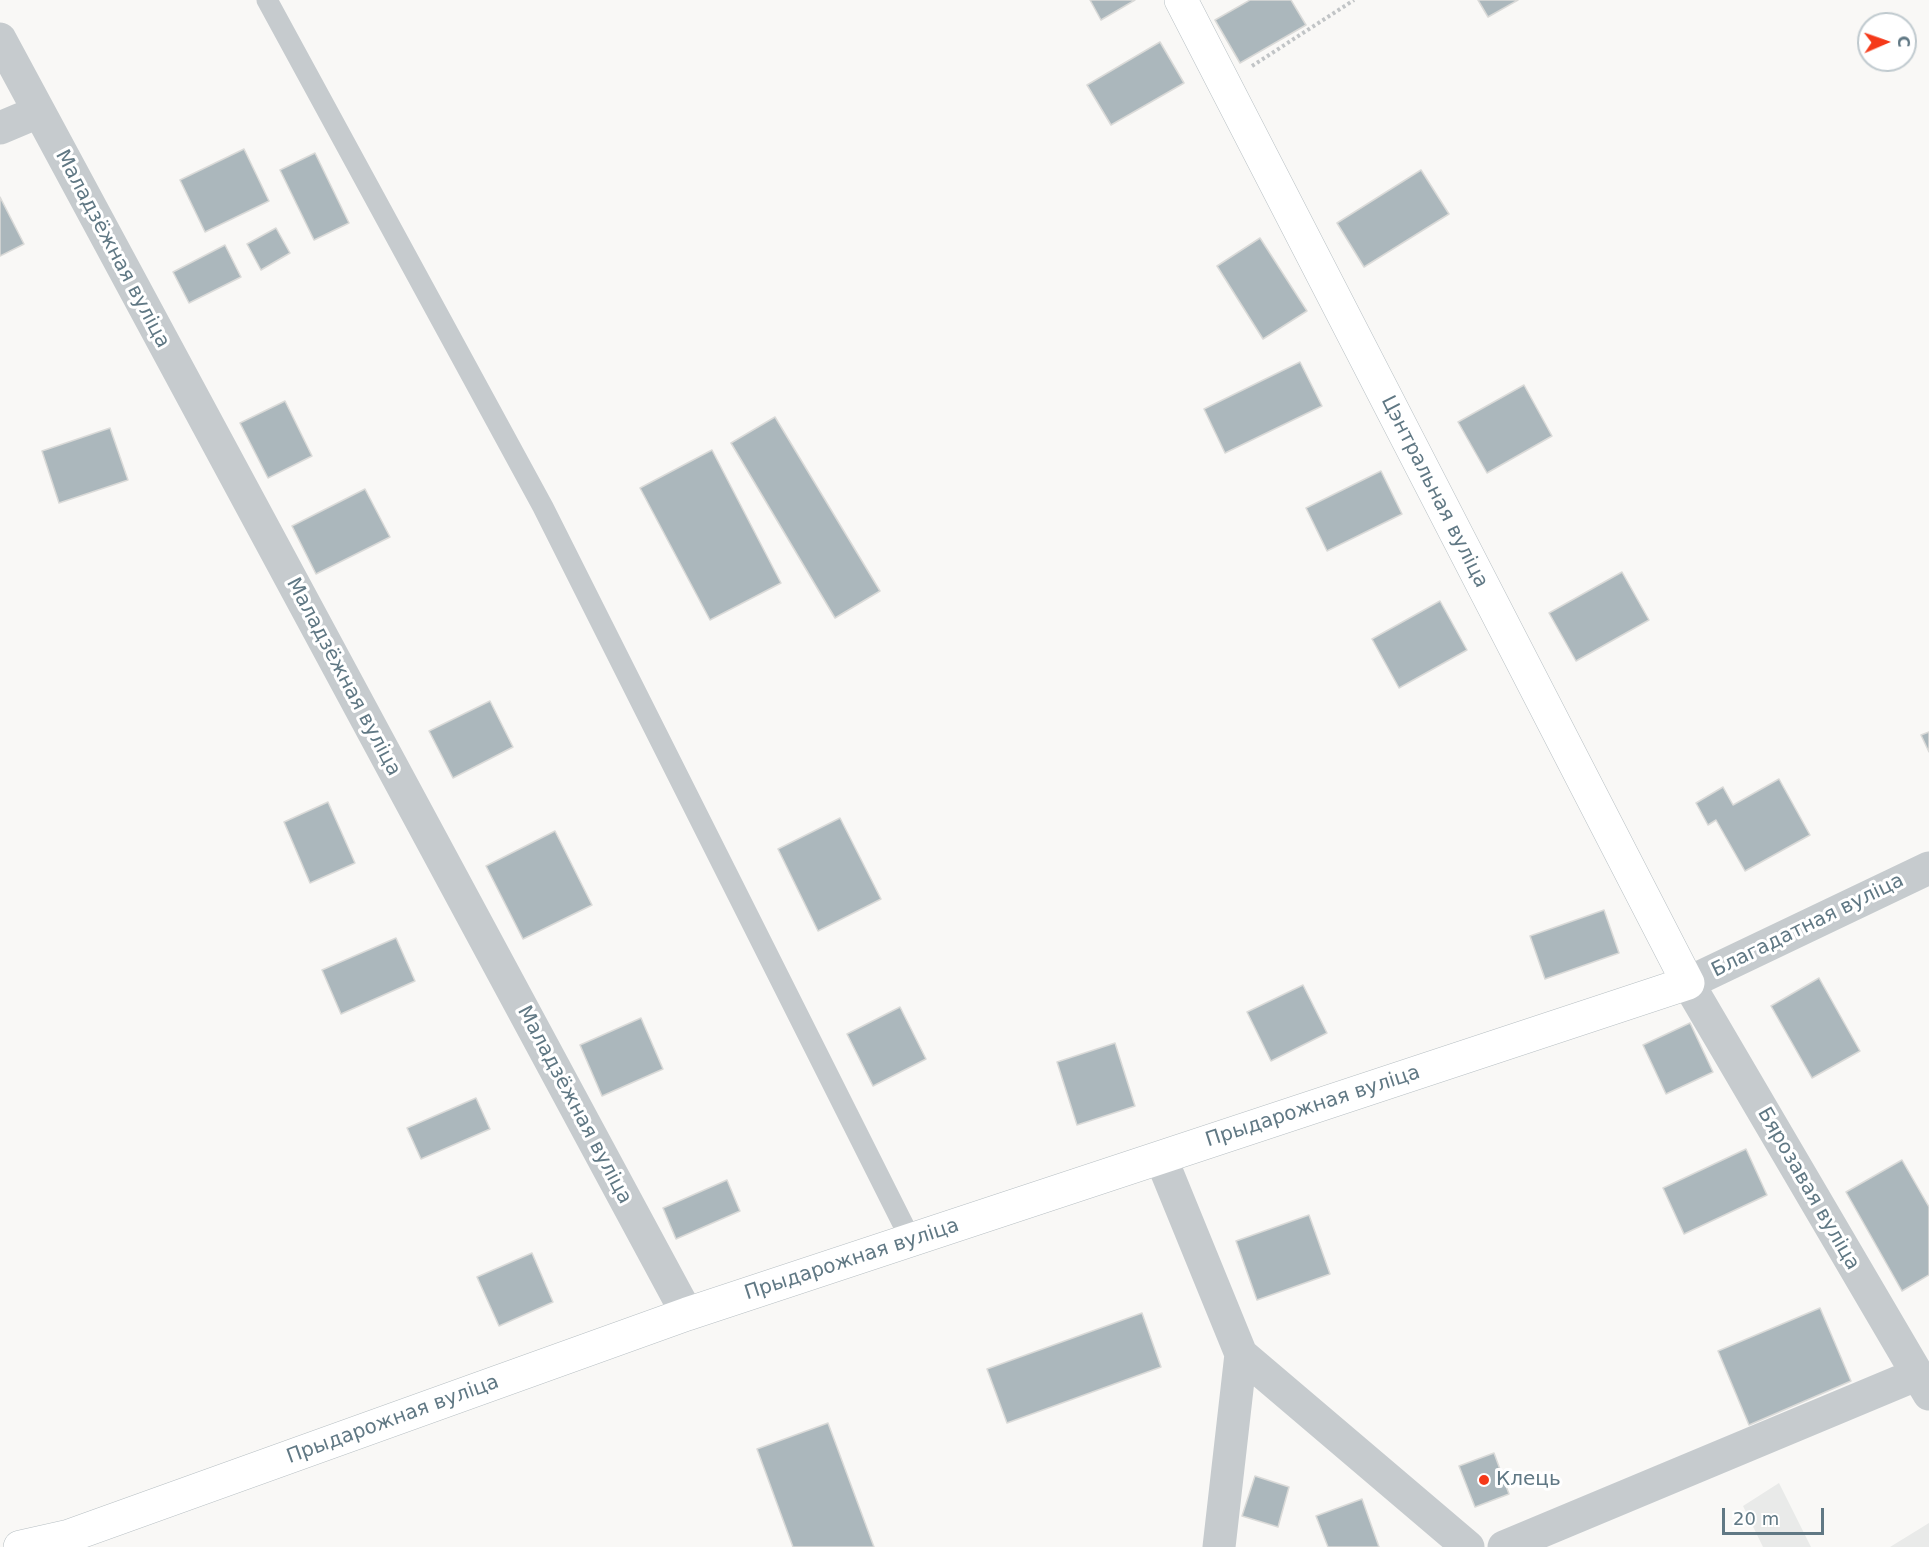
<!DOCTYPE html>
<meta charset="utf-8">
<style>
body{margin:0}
#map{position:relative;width:1929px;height:1547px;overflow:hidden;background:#f9f8f6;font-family:"DejaVu Sans",sans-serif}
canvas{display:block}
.north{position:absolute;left:1857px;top:12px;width:60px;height:60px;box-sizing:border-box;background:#fff;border:2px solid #bfc9ce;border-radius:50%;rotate:88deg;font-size:16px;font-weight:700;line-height:24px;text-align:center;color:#607884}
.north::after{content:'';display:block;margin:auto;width:21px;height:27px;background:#f53919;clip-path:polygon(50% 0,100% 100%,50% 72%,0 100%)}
.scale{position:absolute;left:1722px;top:1508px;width:102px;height:27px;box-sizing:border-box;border:3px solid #607884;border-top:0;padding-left:8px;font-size:18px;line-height:21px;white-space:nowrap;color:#607884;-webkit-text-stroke:4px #fff;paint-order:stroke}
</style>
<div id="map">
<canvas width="1929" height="1547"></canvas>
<div class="north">С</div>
<div class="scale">20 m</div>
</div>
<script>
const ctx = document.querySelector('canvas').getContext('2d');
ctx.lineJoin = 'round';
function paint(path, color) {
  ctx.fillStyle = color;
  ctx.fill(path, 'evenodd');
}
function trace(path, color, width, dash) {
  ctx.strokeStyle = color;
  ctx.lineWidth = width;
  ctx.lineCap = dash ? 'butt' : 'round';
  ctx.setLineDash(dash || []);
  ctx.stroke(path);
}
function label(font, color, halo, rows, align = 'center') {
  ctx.font = font + ' "DejaVu Sans",sans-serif';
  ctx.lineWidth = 6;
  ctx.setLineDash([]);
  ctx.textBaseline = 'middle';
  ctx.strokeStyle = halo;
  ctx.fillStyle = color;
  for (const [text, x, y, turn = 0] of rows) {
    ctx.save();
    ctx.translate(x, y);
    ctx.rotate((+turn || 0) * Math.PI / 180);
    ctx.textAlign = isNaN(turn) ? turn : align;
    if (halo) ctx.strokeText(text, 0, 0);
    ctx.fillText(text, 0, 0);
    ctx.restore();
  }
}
const built = new Path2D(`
 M1779,1483L1811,1547H1763L1743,1506Z
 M1929,1523V1547H1890Z`);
const building = new Path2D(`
 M1090,0H1135L1101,20Z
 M1250,0H1291L1306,25L1240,63L1215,20Z
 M1478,0H1518L1488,17Z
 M1160,42L1184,83L1111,125L1087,85Z
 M244,149L269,201L205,232L180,180Z
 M315,153L349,223L314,240L280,170Z
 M1421,170L1449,214L1364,267L1337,223Z
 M0,197L24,244L0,256Z
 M276,228L290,253L261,270L247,244Z
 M1260,238L1307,311L1263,339L1217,266Z
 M225,245L241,277L189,303L173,272Z
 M1300,362L1322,406L1225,453L1204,409Z
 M1524,385L1552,436L1487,473L1458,422Z
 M285,401L312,456L268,478L240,423Z
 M775,417L880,591L835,618L731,443Z
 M110,428L128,480L59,503L42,451Z
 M712,450L781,583L710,620L640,488Z
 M1381,471L1402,514L1327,551L1306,508Z
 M365,489L390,537L316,574L292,526Z
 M1622,572L1649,620L1576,661L1549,613Z
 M1440,601L1467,650L1399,688L1372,639Z
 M490,701L513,747L453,778L429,731Z
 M1929,732V752L1921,735Z
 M1779,779L1810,835L1745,871L1716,820L1708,825L1696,803L1723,787L1733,805Z
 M328,802L355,863L310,883L284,822Z
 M840,818L881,899L818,931L778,849Z
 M555,831L592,905L523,939L486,866Z
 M1604,910L1619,953L1545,979L1530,936Z
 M396,938L415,981L341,1014L322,970Z
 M1819,978L1860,1051L1812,1078L1771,1006Z
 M1303,985L1327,1033L1271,1061L1247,1012Z
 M900,1007L926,1059L873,1086L847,1034Z
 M641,1018L663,1069L602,1096L580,1045Z
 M1690,1023L1713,1072L1666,1094L1643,1045Z
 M1115,1043L1135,1106L1077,1125L1057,1062Z
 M476,1098L490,1129L421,1159L407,1128Z
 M1746,1149L1767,1195L1684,1234L1663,1188Z
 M1902,1160L1929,1207V1275L1902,1291L1846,1192Z
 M727,1180L740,1211L676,1239L663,1208Z
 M1309,1215L1330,1274L1257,1300L1236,1241Z
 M532,1253L553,1302L499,1326L477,1277Z
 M1820,1308L1851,1381L1749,1425L1718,1351Z
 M1142,1313L1161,1367L1007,1423L987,1369Z
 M828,1423L874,1547H793L757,1449Z
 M1494,1453L1509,1494L1475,1507L1459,1466Z
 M1255,1476L1289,1487L1278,1527L1242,1516Z
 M1362,1499L1379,1547H1328L1316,1516Z`);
const path = new Path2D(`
 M1252,66L1354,0`);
const lane = new Path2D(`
 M267,0L543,507L911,1240`);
const street = new Path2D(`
 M0,39L687,1314
 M0,128L38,112
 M1929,868L1688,983L1929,1394
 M1161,1158L1241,1354L1468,1547
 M1219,1547L1241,1354
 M1504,1547L1918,1374`);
const secondary = new Path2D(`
 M20,1547L69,1536L687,1314L1688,983L1181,0`);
const markers = [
 [1484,1480,6,"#f53919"]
];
const streetNames = [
 ["Маладзёжная вуліца",112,249,62],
 ["Цэнтральная вуліца",1434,492,63],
 ["Маладзёжная вуліца",343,677,62],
 ["Благадатная вуліца",1808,926,-26],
 ["Маладзёжная вуліца",574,1105,62],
 ["Прыдарожная вуліца",1313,1107,-18],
 ["Бярозавая вуліца",1808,1189,60],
 ["Прыдарожная вуліца",852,1260,-18],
 ["Прыдарожная вуліца",393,1420,-20]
];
const poiNames = [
 ["Клець",1496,1480]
];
paint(built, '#e9eae9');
paint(building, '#abb7bc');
trace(building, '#dadad8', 1.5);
trace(secondary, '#b7bfc3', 34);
trace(path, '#c1c4c6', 4, [3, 3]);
trace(lane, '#c6cbce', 21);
trace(street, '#c6cbce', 33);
trace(secondary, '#fff', 33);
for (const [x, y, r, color] of markers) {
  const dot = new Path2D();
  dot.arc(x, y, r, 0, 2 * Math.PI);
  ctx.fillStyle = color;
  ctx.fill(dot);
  trace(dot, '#fff', 2);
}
label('20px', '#607884', '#fff', streetNames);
label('20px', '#607884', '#fff', poiNames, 'left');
</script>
